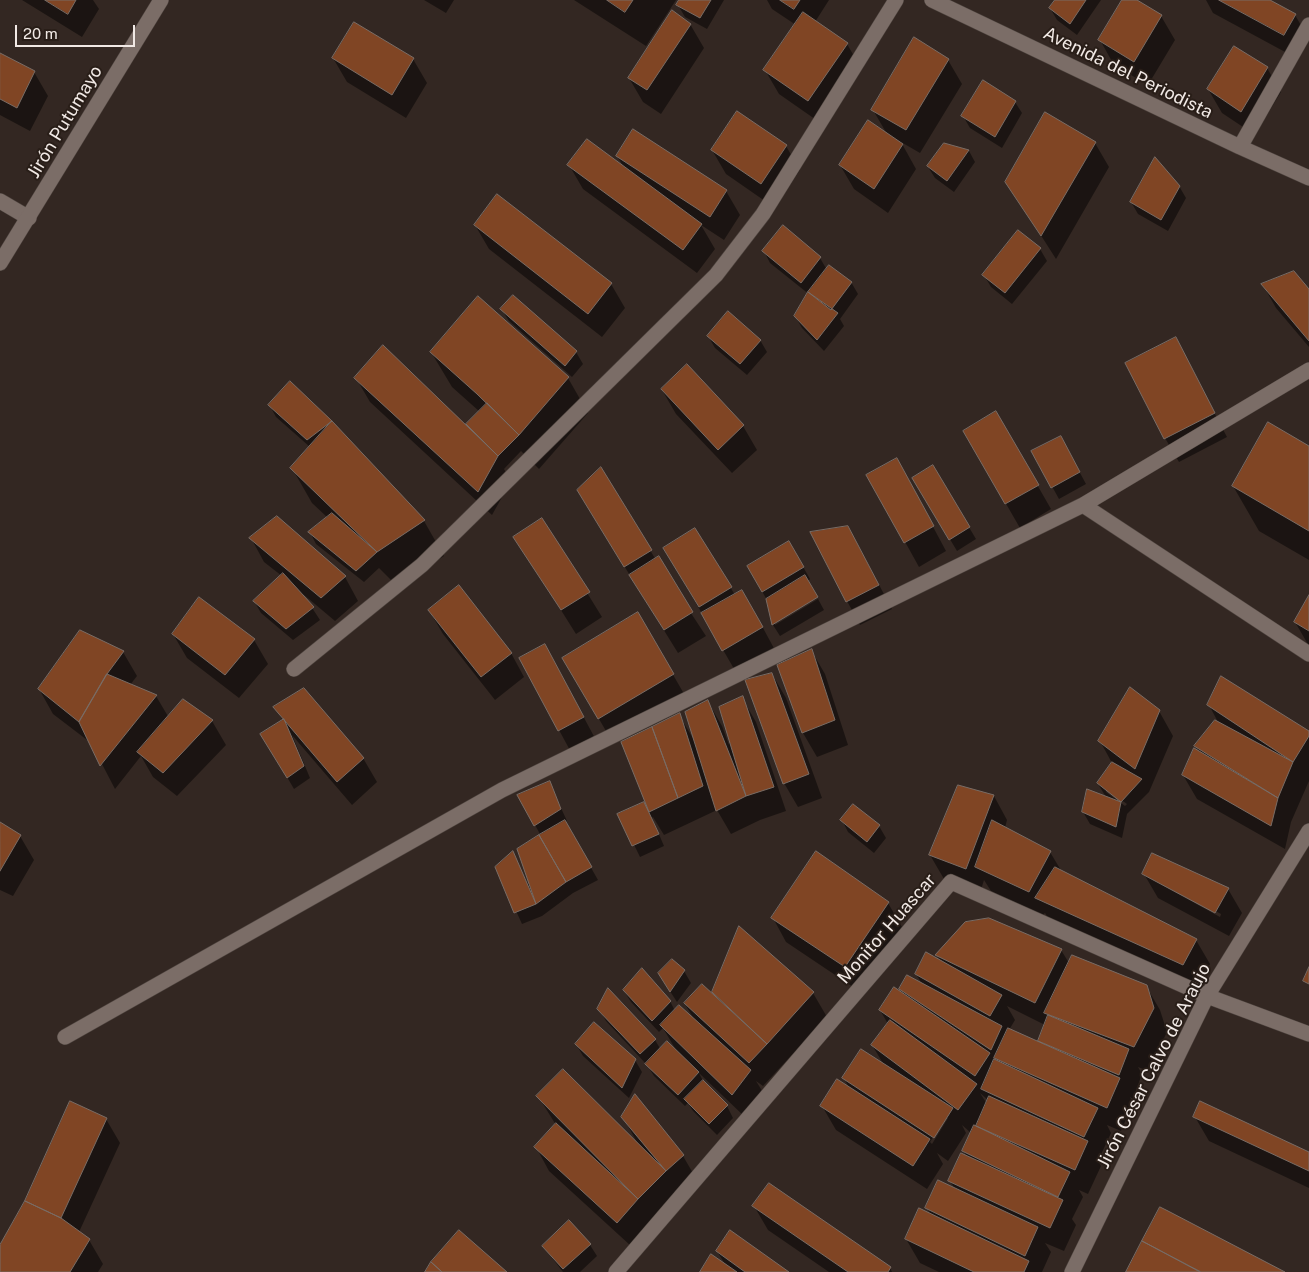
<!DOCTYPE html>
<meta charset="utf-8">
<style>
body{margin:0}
#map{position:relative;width:1309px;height:1272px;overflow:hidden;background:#332722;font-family:"Public Sans",sans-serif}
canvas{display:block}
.scale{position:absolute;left:15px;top:25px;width:120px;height:22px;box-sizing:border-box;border:2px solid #f1e9e5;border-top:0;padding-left:6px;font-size:15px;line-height:18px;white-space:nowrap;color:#f1e9e5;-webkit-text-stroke:4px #291e18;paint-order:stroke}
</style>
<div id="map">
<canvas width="1309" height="1272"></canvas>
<div class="scale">20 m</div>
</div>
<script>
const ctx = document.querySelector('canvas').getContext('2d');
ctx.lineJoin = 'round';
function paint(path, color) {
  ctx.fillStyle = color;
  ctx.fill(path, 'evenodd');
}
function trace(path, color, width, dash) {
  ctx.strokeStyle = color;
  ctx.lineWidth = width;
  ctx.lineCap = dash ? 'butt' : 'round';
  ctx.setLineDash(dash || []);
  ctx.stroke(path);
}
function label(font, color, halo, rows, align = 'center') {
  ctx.font = font + ' "Public Sans",sans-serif';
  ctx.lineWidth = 4;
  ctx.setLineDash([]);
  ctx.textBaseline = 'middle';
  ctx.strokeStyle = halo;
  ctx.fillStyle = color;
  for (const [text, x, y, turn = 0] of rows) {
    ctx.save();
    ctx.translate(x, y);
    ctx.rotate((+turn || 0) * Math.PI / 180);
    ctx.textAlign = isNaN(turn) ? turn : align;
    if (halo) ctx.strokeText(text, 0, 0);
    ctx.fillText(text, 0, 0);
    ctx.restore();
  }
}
const shadow = new Path2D(`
 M22,0H93L99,9L82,37Z
 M424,0H454L446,13Z
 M574,0H676L646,46Z
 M681,0H724L707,29L685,17L678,5Z
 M767,0H829L815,22L847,44L861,68L822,124L779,94L765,70L796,25L772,9Z
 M1056,0H1101L1077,35L1057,20L1050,8Z
 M1124,0H1135L1161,16L1175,40L1148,85L1114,65L1100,40Z
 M1206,0H1267L1295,15L1309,39L1298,59L1213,13Z
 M690,24L704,48L661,114L643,102L629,78Z
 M0,55L34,72L48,96L30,131L0,115Z
 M333,58L413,59L427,83L406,118L347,82Z
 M948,60L962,84L920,153L901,142L916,169L888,213L854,189L840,165L887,134L873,110Z
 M1267,68L1281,92L1255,135L1222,113L1208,89Z
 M1015,102L1022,113L1002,148L970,128L963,116Z
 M634,130L726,191L740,215L724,240L701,225L715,249L697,273L583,189L569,165L625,169L617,156Z
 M1095,143L1109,167L1056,259L1007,182Z
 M944,144L969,151L975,162L954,192L935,178L928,167Z
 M786,146L800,170L775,208L726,174L712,150Z
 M1179,186L1186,198L1168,231L1138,214L1131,202Z
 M475,225L611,284L625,308L602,337L489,249Z
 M1040,249L1047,261L1012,304L991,287L984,275Z
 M764,251L820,258L827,270L851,282L858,294L840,319L844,326L824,351L802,328L795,316L810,295L770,263Z
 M1263,285L1309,291V347L1276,308Z
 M513,297L576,352L583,364L572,377L509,321L502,310Z
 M708,336L760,340L767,352L747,375L715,348Z
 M1175,338L1227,437L1179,462L1165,438Z
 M431,352L568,378L588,413L539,469L521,451L504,469L511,481L492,515L370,402L356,378L471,431L468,424L480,412L452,387Z
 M662,390L743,426L757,450L732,473L676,414Z
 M270,406L331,422L424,521L444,556L398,587L379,568L364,582L316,544L310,532L328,518L312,503L292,468L310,447L276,417Z
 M996,413L1051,509L1020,528L964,431Z
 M1309,447V560L1259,531L1233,486Z
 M1067,449L1086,484L1059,499L1033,452Z
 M933,467L976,539L957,551L914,479Z
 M601,469L656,560L706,636L678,653L592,514Z
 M868,475L910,484L946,551L919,567Z
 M542,520L602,617L576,634L515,537Z
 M848,527L892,609L860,625L847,601Z
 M695,529L735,595L756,615L776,652L737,674L678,572Z
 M251,538L345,577L358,601L335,621L303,594L320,620L293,640L261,613L254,601L282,576L264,562Z
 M789,542L810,579L775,622V625L818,599L824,610L780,636L773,625L767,600L748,567Z
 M1309,597V646L1295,622Z
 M200,598L254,640L268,664L239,698L187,658L173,634Z
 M429,610L511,653L524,677L495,700L443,634Z
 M638,614L687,699L613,743L564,659Z
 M545,645L597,742L572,754L559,730Z
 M811,650L825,674L848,745L817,757L803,733L778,665Z
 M123,652L137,676L130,685L156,696L169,718L212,721L226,745L177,796L153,777L141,756L115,789L91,743L53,714L39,689Z
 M772,674L786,698L822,798L798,807L784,783Z
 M742,698L756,722L786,811L760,820L731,834L717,810L664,835L653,817L652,818L664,846L640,857L619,814L650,811L679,715L694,740L708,702L722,726L729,745Z
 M1209,705L1309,732V781L1291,822L1285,849L1197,799L1183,775L1199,752L1196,746L1219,724Z
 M275,707L363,758L377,782L352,805L292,735L310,778L294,789L262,734L283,721Z
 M1159,711L1173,736L1149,792L1127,814L1122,838L1090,824L1083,812L1106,797L1098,784L1112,763L1100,741ZM1106,789L1127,804L1125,806L1106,792Z
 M549,782L567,821L565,822L598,880L573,893L542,916L522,924L496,867L513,853L528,884L530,883L541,836L519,795Z
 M994,796L1007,820L1005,828L1050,852L1062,872L1196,940L1210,964L1197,988L1050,922L1045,913L1043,915L991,891L984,880L980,893L944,879L930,855Z
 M853,805L879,826L886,838L874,853L848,832L842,820Z
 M0,823L20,836L34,860L13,896L0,890Z
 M1144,874L1228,889L1242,913L1229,936L1158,898ZM1162,883L1221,914L1220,917L1162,885Z
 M888,903L902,927L859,991L786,942L773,918Z
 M739,928L813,993L827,1017L763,1086L756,1081L764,1094L746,1118L699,1073L705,1085L727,1106L733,1118L717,1135L693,1111L688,1103L685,1106L654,1076L647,1065L606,1021L599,1009L655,1040L661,1050H676L663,1028L659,1032L631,1002L624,991L670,1001L675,1011L695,1021L685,1004L718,999L714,992Z
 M1061,950L1069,963L1146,986L1160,1010L1167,1032L1148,1071L1138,1067L1142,1074L1133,1099L1130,1097L1133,1103L1121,1131L1107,1125L1111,1133L1098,1161L1101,1166L1088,1194L1079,1190L1083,1197L1072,1219L1076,1225L1064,1251L1045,1243L1051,1252L1042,1272H939L920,1263L906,1239L931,1215L927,1208L955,1189L950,1181L967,1156L963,1151L971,1133L962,1125L966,1133L948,1161L937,1153L943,1164L927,1189L836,1130L822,1106L849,1088L844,1078L884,1065L872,1045L888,1024L880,1010L904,995L900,989L922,984L916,974L941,962L937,955ZM1007,1006L1045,1025L1038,1043L1009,1030L1015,1020ZM980,1093L988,1100L987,1104ZM945,1118H948L932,1144L930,1142Z
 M684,971L691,983L677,1002L666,985Z
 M576,1044L635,1060L642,1072L629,1098L583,1056Z
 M538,1096L638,1144L623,1117L635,1096L683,1156L697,1180L631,1246L549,1171L536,1147L556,1125Z
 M1195,1117L1309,1154V1188L1209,1141Z
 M106,1119L120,1143L79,1232L89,1240L103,1264L98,1272H0V1247Z
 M754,1206L890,1268L892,1272H829L768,1230Z
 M1160,1209L1283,1272H1128Z
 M590,1245L597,1256L580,1272H563L543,1246Z
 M717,1251L787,1272H700L726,1266Z`);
const building = new Path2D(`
 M45,0H76L68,14Z
 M607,0H633L625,12Z
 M679,0H711L700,18L676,5Z
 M780,0H800L794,9Z
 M1055,0H1086L1070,24L1049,8Z
 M1122,0H1137L1162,15L1134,62L1098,40Z
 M1219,0H1270L1296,14L1284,35Z
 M672,10L691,24L647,90L628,78Z
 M803,12L848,43L808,101L763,70Z
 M354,22L414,58L392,95L332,58Z
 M914,37L949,59L906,130L871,110Z
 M1234,46L1268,67L1241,112L1207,89Z
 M0,53L35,71L17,108L0,99Z
 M983,80L1016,101L995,137L961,116Z
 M737,111L787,145L761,184L711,150Z
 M1045,112L1096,142L1041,236L1005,182Z
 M868,120L903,144L874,189L839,165Z
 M633,129L727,190L710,217L616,156Z
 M587,139L702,224L683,250L567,165Z
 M944,143L969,150L947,181L927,166Z
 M1155,157L1180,186L1161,220L1130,202Z
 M497,194L612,283L588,314L474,225Z
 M783,225L821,257L801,283L762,251Z
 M1018,230L1041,248L1005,293L982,275Z
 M829,265L852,282L831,310L808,292Z
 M1294,271L1309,289V341L1261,284Z
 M808,292L838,313L817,340L794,316Z
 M513,295L577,351L565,366L500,309Z
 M478,296L569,377L519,435L477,394L430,352Z
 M728,311L761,340L740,364L707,336Z
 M1176,337L1215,413L1164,439L1125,363Z
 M383,345L498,456L478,492L354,378Z
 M687,364L744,425L718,450L661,389Z
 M290,381L332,421L307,440L268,405Z
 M487,403L519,435L498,456L466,424Z
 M996,411L1039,485L1005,504L963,431Z
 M332,421L425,520L377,552L290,468Z
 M1268,422L1309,446V531L1232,486Z
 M1061,436L1080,472L1051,488L1031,451Z
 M897,458L934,526L904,543L866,475Z
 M933,465L970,527L949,540L912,478Z
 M601,467L652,550L624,567L577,490Z
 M332,513L377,552L356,571L308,532Z
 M277,516L346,576L321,598L249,538Z
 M542,518L590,592L561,610L513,537Z
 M848,526L879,585L846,602L810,532Z
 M695,528L732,587L699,607L663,548Z
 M789,541L804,567L762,592L747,566Z
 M659,556L693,612L664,630L629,575Z
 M283,573L314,607L286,629L253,601Z
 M805,575L818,597L772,625L766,599Z
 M459,585L512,653L481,677L428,610Z
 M742,590L763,627L722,651L701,613Z
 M1309,595V631L1294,622Z
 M199,597L255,639L225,675L172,634Z
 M638,612L674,674L598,719L562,658Z
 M80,630L124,651L107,674L79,722L38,689Z
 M545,644L584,717L558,731L519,658Z
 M812,649L835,720L802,733L777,665Z
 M772,673L809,774L783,784L745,680Z
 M107,674L157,695L100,766L79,722Z
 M1221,676L1309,731V736L1293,762L1207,705Z
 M1130,687L1160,710L1135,769L1098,741Z
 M304,688L364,758L337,782L273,707Z
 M743,696L774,787L746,796L719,707Z
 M183,699L213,720L163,773L137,752Z
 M708,700L746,796L716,811L685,712Z
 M680,713L703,786L678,798L652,727Z
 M284,719L304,766L287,778L260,734Z
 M1215,720L1293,762L1278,798L1194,746Z
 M652,727L678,798L649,812L621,742Z
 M1194,748L1278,798L1271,826L1182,775Z
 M1112,762L1142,779L1121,802L1097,783Z
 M550,781L561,809L534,826L517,795Z
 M958,785L994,795L966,869L929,855Z
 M1087,789L1121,802L1116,827L1082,812Z
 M644,802L659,834L632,846L617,814Z
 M853,804L880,825L867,842L840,820Z
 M565,820L592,867L566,882L539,835Z
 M992,820L1051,851L1029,892L975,867Z
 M0,822L21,835L0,871Z
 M539,835L566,882L536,904L517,849Z
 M513,851L536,904L514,913L495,867Z
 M816,851L889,902L845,967L771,918Z
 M1152,853L1229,888L1215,913L1142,874Z
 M1055,867L1197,939L1183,965L1035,898Z
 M989,918L1062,949L1035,1003L935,955L965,922Z
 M739,926L814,992L767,1044L712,992Z
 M926,952L1002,995L990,1016L915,974Z
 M1072,955L1147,985L1154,1008L1134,1047L1044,1013Z
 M672,959L685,970L670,992L658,973Z
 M1309,967V984L1303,981Z
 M642,968L671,1001L652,1021L623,990Z
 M907,975L1002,1026L991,1050L899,989Z
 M702,984L767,1044L749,1063L684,1003Z
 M894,987L990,1053L975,1076L879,1010Z
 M608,988L656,1039L640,1054L597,1009Z
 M679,1005L751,1070L732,1095L660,1025Z
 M1048,1015L1129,1049L1119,1075L1038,1041Z
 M890,1020L977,1084L958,1110L871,1045Z
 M594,1022L636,1059L622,1088L575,1044Z
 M1008,1028L1120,1078L1107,1108L994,1058Z
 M667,1041L699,1072L678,1095L645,1064Z
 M861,1049L953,1108L934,1138L842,1078Z
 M994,1059L1098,1108L1084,1137L981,1089Z
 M563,1069L666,1171L638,1199L536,1096Z
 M837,1079L930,1139L913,1166L820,1106Z
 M703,1080L728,1105L709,1124L684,1099Z
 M635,1094L684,1155L666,1171L621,1117Z
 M989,1096L1088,1141L1075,1170L976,1126Z
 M70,1101L107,1118L61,1218L25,1201Z
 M1200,1101L1309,1152V1171L1193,1117Z
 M556,1123L638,1199L617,1223L534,1147Z
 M974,1125L1070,1172L1058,1197L962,1151Z
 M961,1153L1063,1200L1050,1228L948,1181Z
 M938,1180L1038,1227L1025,1256L925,1208Z
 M769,1183L891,1267L888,1272H848L752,1206Z
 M25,1201L61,1218L90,1239L70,1272H0V1245Z
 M1160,1207L1168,1211L1285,1272H1201L1142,1241Z
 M919,1208L1029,1261L1024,1272H974L905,1239Z
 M569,1220L591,1244L563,1269L542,1246Z
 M459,1230L507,1272H442L431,1262Z
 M730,1230L789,1272H745L716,1251Z
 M1142,1241L1200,1272H1126Z
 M711,1254L737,1272H700Z
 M431,1262L442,1272H425Z`);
const minor = new Path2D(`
 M932,0L1240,147L1309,178
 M1240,147L1309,25
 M0,201L29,218
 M1083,505L1309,654
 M294,669L422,565L716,275L763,214L896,0
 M65,1037L502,790L1083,505L1309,370
 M616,1272L951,882L1207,996L1309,1034
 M1072,1272L1207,996L1309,831`);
const tertiary = new Path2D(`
 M0,263L161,0`);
const streetNames = [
 ["Avenida del Periodista",1128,73,26],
 ["Jirón Putumayo",65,122,-59],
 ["Monitor Huascar",887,929,-49],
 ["Jirón César Calvo de Araujo",1154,1066,-63]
];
paint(shadow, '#0007');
paint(building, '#804524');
trace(building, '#796c65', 1);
trace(minor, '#4e443f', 16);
trace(tertiary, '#4e443f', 16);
trace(minor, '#7b6d67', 15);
trace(tertiary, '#7b6d67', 15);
label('18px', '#f1e9e5', '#291e18', streetNames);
</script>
